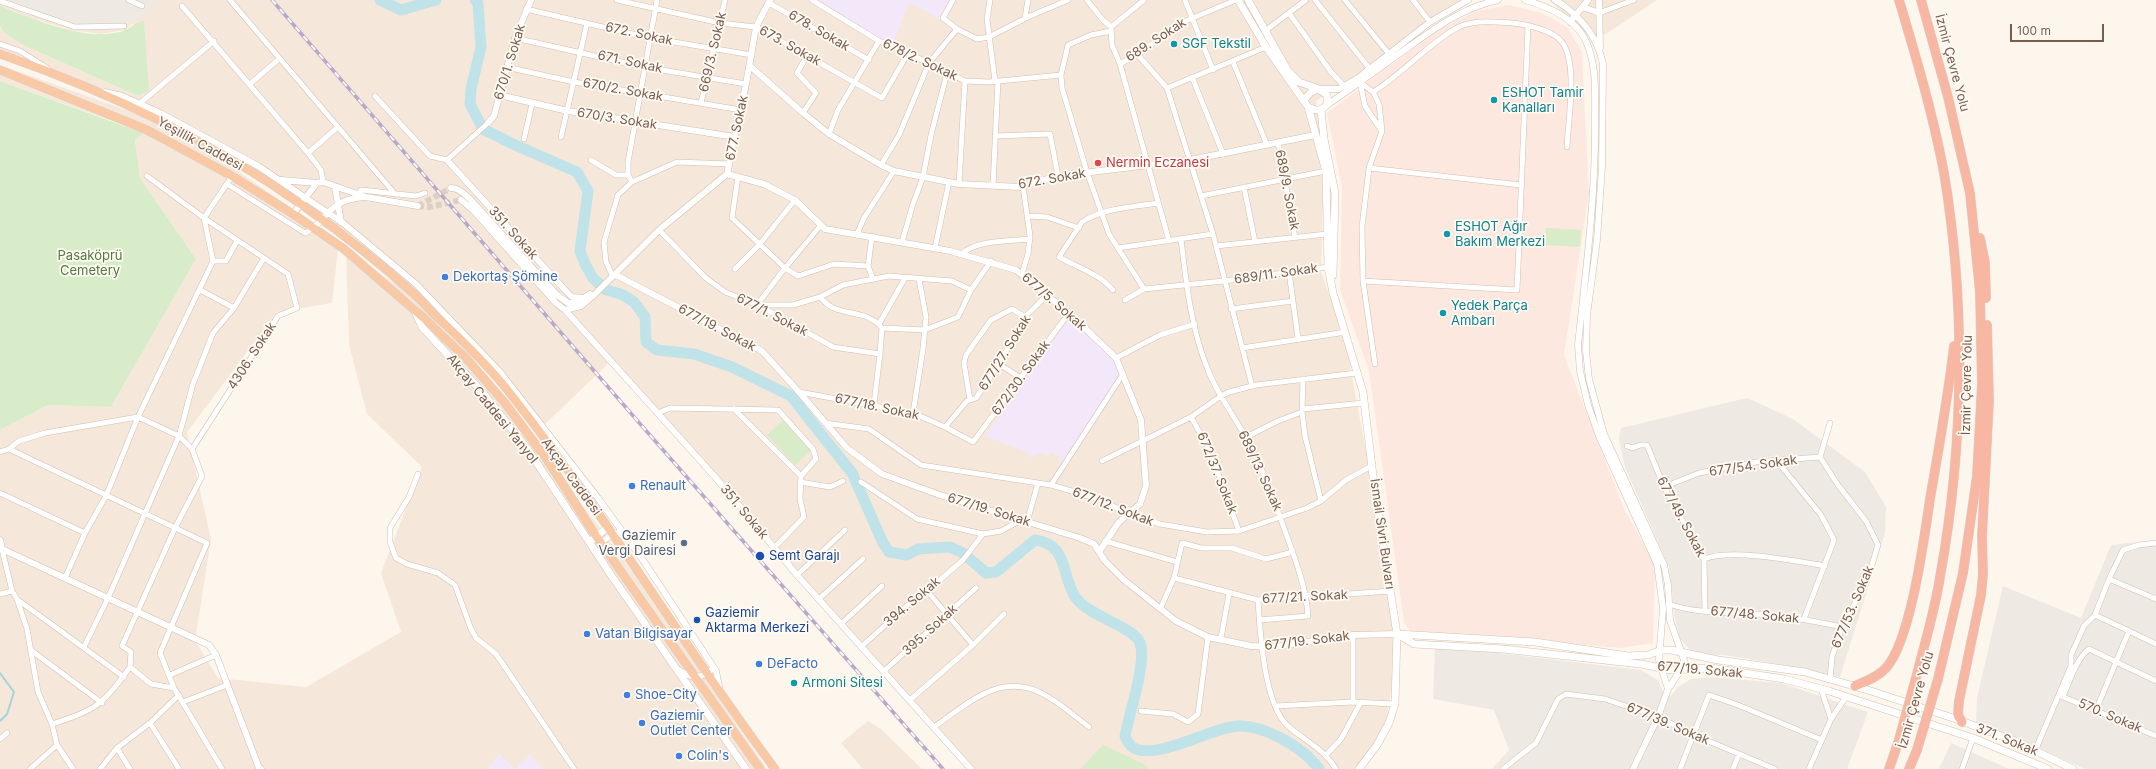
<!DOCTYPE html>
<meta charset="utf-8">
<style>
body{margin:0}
#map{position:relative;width:2156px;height:769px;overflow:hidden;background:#fdf6ec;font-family:Inter,sans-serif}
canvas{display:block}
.scale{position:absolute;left:2010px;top:24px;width:94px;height:18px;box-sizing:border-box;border:2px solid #7a5c4d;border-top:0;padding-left:5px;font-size:12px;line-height:14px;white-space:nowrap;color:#7a5c4d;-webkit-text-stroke:3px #fffaf3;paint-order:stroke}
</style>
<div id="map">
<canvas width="2156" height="769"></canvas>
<div class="scale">100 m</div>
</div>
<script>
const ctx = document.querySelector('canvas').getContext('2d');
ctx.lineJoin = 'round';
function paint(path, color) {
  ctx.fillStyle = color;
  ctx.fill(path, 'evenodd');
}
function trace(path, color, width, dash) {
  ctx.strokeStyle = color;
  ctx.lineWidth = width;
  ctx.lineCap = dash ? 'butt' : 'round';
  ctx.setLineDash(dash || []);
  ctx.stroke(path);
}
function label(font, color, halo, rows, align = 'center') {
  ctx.font = font + ' Inter,sans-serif';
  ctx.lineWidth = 3.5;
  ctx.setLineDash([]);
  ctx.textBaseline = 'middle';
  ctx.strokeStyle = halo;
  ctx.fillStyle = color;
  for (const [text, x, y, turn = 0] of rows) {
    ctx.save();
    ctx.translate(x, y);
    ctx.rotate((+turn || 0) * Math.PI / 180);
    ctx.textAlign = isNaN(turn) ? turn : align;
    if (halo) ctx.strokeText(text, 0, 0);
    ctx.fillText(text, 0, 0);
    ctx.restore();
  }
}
const residential = new Path2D(`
 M0,0H1471L1316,101L1325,138L1321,271L1346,343L1370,474L1398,647L1383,742L1358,769H973L775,551L613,359L541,428L501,373L364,244L228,151L133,103L0,50V26L4,33L23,45L138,96L133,23L125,30L100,34L71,30L27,17L0,6Z
 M1549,0H1657L1595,41Z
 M0,65L174,127L339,241L332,303L277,312L187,432L211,539L195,641L218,678L306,687L401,632L381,573L422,467L367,414L349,345L346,250L414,297L501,397L634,574L767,769H0V430L48,405L111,407L196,259L140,178L135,140L143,132L0,81Z
 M868,721L881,729L922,769H863L841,743Z`);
const commercial = new Path2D(`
 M1509,5L1542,13L1568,28L1582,52L1589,193L1564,355L1625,511L1655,564L1653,643L1621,648L1411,632L1404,622L1369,371L1340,290L1342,187L1327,113L1434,32L1476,11Z`);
const industrial = new Path2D(`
 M0,0H155L151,12L127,24L97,31L26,12L0,4Z
 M1747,398L1793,419L1865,472L1886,507L1885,533L1840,677L1783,665L1724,655H1706L1690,650L1679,637L1675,617L1669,567L1625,467L1619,439L1621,428Z
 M2156,540V769H2085L1976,721L1977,698L2003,586L2081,618L2111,545Z
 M1435,648L1473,650L1640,670L1658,680L1663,692L1671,696L1678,687L1691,679L1709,677L1781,683L1868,712L1847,769H1492L1509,750L1494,710L1433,699Z
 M1951,743L2009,769H1939Z`);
const education = new Path2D(`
 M817,0H950L939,19L909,2L893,44L880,39Z
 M1069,319L1113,357L1120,375L1060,465V457L1051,452L1048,456L1042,453L1030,457L1027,452L985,436Z
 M499,754L515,769H487Z
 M530,754L543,769H519L517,767Z`);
const green = new Path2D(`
 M0,6C24,16 75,36 101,34C108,34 120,33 125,30C134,26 132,24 144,21L149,90L138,96L23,45L4,33L0,26Z
 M0,81L143,133L135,140L140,178L196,259L111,407L48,405L0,430Z
 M1546,228L1581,230L1580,247L1545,245Z
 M783,420L811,450L795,465L767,435Z
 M1103,745L1148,766L1147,769H1080Z`);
const stream = new Path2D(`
 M0,673L14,692L7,714L0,721`);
const river = new Path2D(`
 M380,0L401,10L436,0
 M475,0L478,3L481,47L471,89L470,104L483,129L515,145L577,172L588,191L580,251L585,264L593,278L606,290L621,294L634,302L645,317L646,342L657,350L694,354L732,367L791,396L852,473L883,543L889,552L907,555L918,549L950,547L963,553L986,573L996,572L1035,540C1069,544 1061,577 1076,598C1089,616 1134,627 1140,643C1147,662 1129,714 1125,736C1127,741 1130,747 1136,749C1158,758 1207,731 1231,727C1259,721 1303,747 1319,769`);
const tertiaryTunnel = new Path2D(`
 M418,206L429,207L461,200
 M418,206L451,188`);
const minor = new Path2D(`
 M129,0L142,6
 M230,0L395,194
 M617,0L720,23L756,27L882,98L908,53
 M812,0L879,41L908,53L965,81L989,82L1061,75
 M953,0L943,18L957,29
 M990,0L987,19L995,81
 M1087,0L1103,20L1111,27L1112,45L1120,64L1169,241
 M1185,0L1213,70
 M1315,0L1370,69
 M1345,0L1389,54
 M1413,0L1430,22
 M0,1L75,27L124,26
 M769,3L869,60
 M182,6L308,153L321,170L323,182
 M526,9L650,38L752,55
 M1289,13L1331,72L1344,86
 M1599,13L1634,0
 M1025,18L1028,0
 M1111,27L1144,0
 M1111,31L1091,35L1068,45L1061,75L1062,88L1087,172L1109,234L1144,289
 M1265,31L1306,0
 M515,38L644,67L746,84
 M0,44L20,51L47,68
 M1137,54L1167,88
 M1233,62L1267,145
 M1120,64L1143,51L1176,25L1236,0
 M506,67L574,82L741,110
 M1192,77L1223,154
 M1360,82L1365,106L1381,130
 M1361,83L1373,92L1379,104L1382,131L1369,168L1362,227L1363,281L1375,364
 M250,84L279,59
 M1373,92C1402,74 1426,46 1455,29C1472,19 1494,22 1512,23C1525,24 1551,30 1560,40C1579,58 1568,122 1567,147
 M375,96L430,156L447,160L488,123
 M701,103L725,0
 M139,104L214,41
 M803,113L816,93L797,73L807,56
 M829,134L838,110L879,41
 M995,136L1050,134L1058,176
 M561,137L587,23
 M524,139L532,104
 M1278,142L1295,238
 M308,153L338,127
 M591,160L616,175H628
 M881,165L899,135L929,63L957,29L977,39L989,37L1028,17L1068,0
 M1369,168L1521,185
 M738,176L732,218L785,268L798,276L834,264L868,266
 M632,182L628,175V162L657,0
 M227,184L305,233L314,228
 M959,184L965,81
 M993,186L998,81
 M1244,187L1255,242
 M358,194L361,190L416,196L425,193
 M1201,196L1326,171
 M1027,216L1047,217L1079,228
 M659,230L706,278L725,292L758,305L833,347L880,354L882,328
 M857,234L864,218L894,171
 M872,236L868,266L873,279
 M1181,239C1186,282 1191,329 1208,370C1217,394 1233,414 1245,436C1262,466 1274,499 1285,531C1295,559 1306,586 1308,616L1259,620
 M902,242L913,204L923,177L931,135L947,73
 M1216,246L1327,234
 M935,248L949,182
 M1118,248L1213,234
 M962,254C975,240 1011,241 1030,239
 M213,261H226L237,241
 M735,269L759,245L795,200
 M1289,272L1298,338
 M1022,274L1028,254L1030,236L1023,186
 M613,277L606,262L604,242L618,195L632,182L677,162L730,164
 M1363,281L1517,290L1528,26
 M200,290L234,308
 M1113,290C1098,273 1078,268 1059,257L1082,222C1103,208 1134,207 1158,203
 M820,297C838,320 864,306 882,328
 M1125,300L1144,289L1224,281L1328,267
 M757,305L785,268L821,225
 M759,305H793L820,297L843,285L889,276L952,281L971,290
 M1231,309L1293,301
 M879,324L905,278
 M882,328L925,330L958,317L971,290L991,261
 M1242,348L1346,332
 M1116,358L1160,335L1195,324
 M999,364L1021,378
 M1303,379L1302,412L1305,436L1321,501
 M1252,386L1213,234L1167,88L1266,47
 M799,392L913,413L945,427L973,442L1069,313
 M970,400L964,363L966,355L991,320L1012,309L1025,317
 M874,404L880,354
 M734,409L801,476L800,499L804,517L774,548
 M1303,409L1364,403
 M658,413L670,408L778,410L813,449L816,459L801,476
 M913,413L923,349L926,317L919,279
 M1191,417L1210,451L1239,531
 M825,423L869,429L921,465L1051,485L1099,499L1129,514L1160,524L1207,532L1239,531L1307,508L1321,501L1346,480L1373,465
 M945,427L967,401L976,398L999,364L1025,317L1047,295
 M1246,437L1278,421L1302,412
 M1627,446L1633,448L1640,445H1647L1664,487L1704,559L1705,611
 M9,449L19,441L45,433L138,417L179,436L108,598L84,647
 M192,449L278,316L297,308L288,274L204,218L232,176
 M0,452L9,449L207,543L160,653L174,688L222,769
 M1820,457L1838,485L1866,521L1878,545L1867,581L1842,627L1832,657L1830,679
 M1820,457L1830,423
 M1102,461L1191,417L1221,396L1229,392L1256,385L1357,373
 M1777,461L1821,515L1834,540L1804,619
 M418,474L409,497L390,528V542L396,558L407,564L438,573L455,585L471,629L476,638L496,654L574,769
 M800,482L830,487L843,481
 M861,482L917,519L983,534L1001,531L1021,520
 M1051,485L1123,374
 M1664,487L1699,473L1756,462L1820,457
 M0,493L85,533
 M1027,522L1038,483
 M1105,541L1177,562
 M2,549L12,591L17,599L27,629L38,692L52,724L57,745L73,769
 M1704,559C1731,548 1796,561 1825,566
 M797,575L845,530
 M65,578L85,533L106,496L138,417L213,261L204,218L147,176
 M1174,578L1258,600L1307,595L1320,596L1391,591
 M2109,579L2123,550L2139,545L2156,543
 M0,594L12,591
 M819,599L863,559
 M18,600L124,677
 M1258,600C1260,632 1264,705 1288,726C1305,741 1324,749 1336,769
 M1669,604C1697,614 1728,612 1757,614C1786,616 1814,621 1842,627
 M1161,607L1174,578L1182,543L1201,548H1232L1266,559L1293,552
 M2095,615L2129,631
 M841,624L882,586
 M1353,635V702
 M1221,638L1229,594
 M973,645L1004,614
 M862,646L919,595L927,591L963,560L983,534
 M32,651L102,703
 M884,671L976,588
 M170,675L216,655
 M174,688L151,684L130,667L131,652L122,646L175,528L202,476L192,449L179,436L193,384L213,333L234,308L264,258
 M1821,689L1831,719
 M2061,696L2156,736
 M2063,696C2070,681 2076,659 2089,649L2156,681
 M910,700L973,645L927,591
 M183,702L227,685
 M1275,706L1353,702L1395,704
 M2096,710L2129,631L2156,644
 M1141,711L1173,714L1188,722L1198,714L1208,637
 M52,724C95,711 104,704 130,667
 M934,727C966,705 999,672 1041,693C1058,701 1074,716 1089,727
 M0,739L7,733
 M117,748L130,769
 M2035,751L2071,666V655L2084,626L2095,615L2109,579L2156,599
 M1326,755L1341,739L1361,702
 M30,769L57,745
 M100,769L117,748L150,723
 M179,769L150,723L179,695
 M1503,769L1536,743L1558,699L1566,694L1605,699L1658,717L1694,735L1775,769
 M1680,769L1709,695L1738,705L1822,740
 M1733,769L1739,754
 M1809,769L1831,719L1846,697
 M1962,769L1973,738`);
const tertiary = new Path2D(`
 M1525,0C1546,6 1574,18 1585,39C1597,64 1595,91 1595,119C1596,195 1586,270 1578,345L1580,371L1588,405L1599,436L1657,564L1663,608L1659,660L1668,689
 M1555,0C1580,15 1597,35 1603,64L1602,167L1597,240L1587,315L1586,351L1589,379L1604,434L1664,565L1668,585L1670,620L1684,660L1682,668L1668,689L1658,717L1633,769
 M1599,0L1600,48
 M1583,7L1599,13
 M1570,22L1588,0
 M750,66L803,113L829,134L881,165L894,171L959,184L1020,187L1058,176L1190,160L1315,135
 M1319,89H1339L1358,78L1430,22L1468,0
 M105,92L122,96L162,114L258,166L343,223L416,284L500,372L598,498L645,563L716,671L720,692
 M499,95L568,111L735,137
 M1328,104C1354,87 1378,69 1403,51C1434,29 1461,8 1498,0
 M488,123L494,116L515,38L531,0
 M447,160L564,289L572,297L583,298
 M727,174L764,184L795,200L825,229L950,251L1016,270L1069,313L1116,358L1141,420L1146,486L1140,504L1119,522L1099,552
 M281,180L317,183
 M335,187L341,222
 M451,188C459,188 464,194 470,199L557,295L568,303H576L590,294
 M461,200L473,210L556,303L565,310L581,306L594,295L659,230L727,174L746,84L756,27L770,0
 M293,214L317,183L323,182L366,197L418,206
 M314,228C331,209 338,199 364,197
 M616,275L762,351L799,392L847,448L882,474L940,495L1080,538L1094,544L1105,561L1124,580L1176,621L1208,637L1251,646L1275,647L1353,635L1397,634
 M565,310L716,478L797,575L971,769
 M0,540L2,549L209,645L216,655L259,768L261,769
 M600,558L601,543L612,534L618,533L625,537
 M677,669C688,676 698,681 710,671`);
const secondary = new Path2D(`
 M1238,0L1266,47L1308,107L1326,171L1328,267L1333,293L1363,392L1375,493L1397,634L1395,704L1389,723L1377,745L1359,769
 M1248,0L1288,71L1299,82L1319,89
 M1304,100L1311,92L1319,89L1327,95L1328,104C1321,111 1317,112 1308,107
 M1321,110L1324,139L1335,193L1333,275
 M414,309L422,327L483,393L529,451L611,575L746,769
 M592,540L608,527
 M1397,634L1535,642L1628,656L1648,655L1661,650H1671L1718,660L1805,672L1871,691L1956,719L2015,741L2073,769
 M1399,635L1414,644L1503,649L1641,664L1671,670L1711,668L1784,679L1829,691L1973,738L2048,769`);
const trunk = new Path2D(`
 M0,54C107,91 212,141 305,207C343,234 380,263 415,295C423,302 430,311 438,318C463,341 488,365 509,392C605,513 683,646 775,769
 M0,70L147,130L232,176L293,214L344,249L426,320L466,358L505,403L548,461L596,536L760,769`);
const motorway = new Path2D(`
 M1899,0C1916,57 1933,114 1944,173C1966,305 1964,445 1940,577C1935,610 1925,642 1917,674
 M1921,0L1948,97L1970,193L1980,292L1982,384L1977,476L1963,573L1938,679
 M1980,238L1985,263L1986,298
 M1855,686C1866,681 1878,677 1886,668C1911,640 1924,539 1930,499C1939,448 1948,397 1954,346
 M1962,722L1958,715L1959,701L1981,595L1983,574L1982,536L1989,401L1987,325
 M1889,769L1898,743
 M1909,769L1917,750`);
const rail = new Path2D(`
 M272,0L642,426L943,769`);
const motorwayBridge = new Path2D(`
 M1898,743L1917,674
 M1917,750L1938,679`);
const markers = [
 [1174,44,4,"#0f9aa8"],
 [1494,100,4,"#0f9aa8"],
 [1098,163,4,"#e0444e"],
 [1447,234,4,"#0f9aa8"],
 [445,277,4,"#3f7fe0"],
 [1443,313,4,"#0f9aa8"],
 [632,486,4,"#3f7fe0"],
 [684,543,4,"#5c6f8a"],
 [760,556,5,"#1a4fb4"],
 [697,620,4,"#1a4fb4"],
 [587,634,4,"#3f7fe0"],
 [759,664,4,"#3f7fe0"],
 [794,683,4,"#0f9aa8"],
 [627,695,4,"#3f7fe0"],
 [642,723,4,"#3f7fe0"],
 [679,756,4,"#3f7fe0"]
];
const streetNames = [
 ["678. Sokak",819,31,30],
 ["672. Sokak",639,34,12],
 ["689. Sokak",1156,40,-33],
 ["673. Sokak",790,46,29],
 ["669/3. Sokak",713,52,-77],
 ["678/2. Sokak",920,60,25],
 ["670/1. Sokak",510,62,-73],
 ["671. Sokak",630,62,12],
 ["İzmir Çevre Yolu",1952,63,75],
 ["670/2. Sokak",623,90,10],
 ["670/3. Sokak",617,119,9],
 ["677. Sokak",737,128,-78],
 ["Yeşillik Caddesi",200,144,29],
 ["672. Sokak",1052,179,-10],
 ["689/9. Sokak",1287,190,79],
 ["351. Sokak",513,233,48],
 ["689/11. Sokak",1276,274,-8],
 ["677/5. Sokak",1054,302,41],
 ["677/1. Sokak",772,315,27],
 ["677/19. Sokak",717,328,28],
 ["677/27. Sokak",1005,353,-58],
 ["4306. Sokak",252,356,-57],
 ["672/30. Sokak",1021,378,-54],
 ["İzmir Çevre Yolu",1967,385,-89],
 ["677/18. Sokak",877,407,12],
 ["Akçay Caddesi Yanyol",492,409,51],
 ["677/54. Sokak",1753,466,-8],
 ["689/13. Sokak",1260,471,65],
 ["672/37. Sokak",1217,473,68],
 ["Akçay Caddesi",571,477,54],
 ["677/12. Sokak",1113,507,21],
 ["677/19. Sokak",989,510,17],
 ["351. Sokak",744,512,50],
 ["677/49. Sokak",1681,517,62],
 ["İsmail Sivri Bulvarı",1382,534,82],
 ["677/21. Sokak",1305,597,-3],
 ["394. Sokak",912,602,-40],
 ["677/53. Sokak",1853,607,-67],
 ["677/48. Sokak",1755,615,5],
 ["395. Sokak",930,630,-42],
 ["677/19. Sokak",1307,641,-7],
 ["677/19. Sokak",1700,670,5],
 ["İzmir Çevre Yolu",1916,700,-74],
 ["570. Sokak",2110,716,23],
 ["677/39. Sokak",1668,724,23],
 ["371. Sokak",2007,740,22]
];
const cultureNames = [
 ["SGF Tekstil",1182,44],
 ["ESHOT Tamir",1502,93],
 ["Kanalları",1502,108],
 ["ESHOT Ağır",1455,227],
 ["Bakım Merkezi",1455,242],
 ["Yedek Parça",1451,306],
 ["Ambarı",1451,321],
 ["Armoni Sitesi",802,683]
];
const healthNames = [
 ["Nermin Eczanesi",1106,163]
];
const parkNames = [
 ["Pasaköprü",90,256],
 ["Cemetery",90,271]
];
const shopNames = [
 ["Dekortaş Şömine",453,277],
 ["Renault",640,486],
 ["Vatan Bilgisayar",595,634],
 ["DeFacto",767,664],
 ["Shoe-City",635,695],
 ["Gaziemir",650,716],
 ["Outlet Center",650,731],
 ["Colin's",687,756]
];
const serviceNames = [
 ["Gaziemir",676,536],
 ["Vergi Dairesi",676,551]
];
const transitNames = [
 ["Semt Garajı",769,556],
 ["Gaziemir",705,613],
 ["Aktarma Merkezi",705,628]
];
paint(residential, '#f5e8da');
paint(commercial, '#fde8e0');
paint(industrial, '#efe9e4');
paint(education, '#f3e8fa');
paint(green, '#d8ecc9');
trace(stream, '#a5d3da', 2);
trace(river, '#bfe3e8', 11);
trace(tertiaryTunnel, '#dcd0c4', 6, [6, 3]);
trace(minor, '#d1beb0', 6);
trace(tertiary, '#d1beb0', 7);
trace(secondary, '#d6c0b0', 8);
trace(trunk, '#dad1cd', 9);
trace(motorway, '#dad1cd', 10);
trace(minor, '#fff', 5);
trace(tertiary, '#fff', 6);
trace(secondary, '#fff', 7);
trace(trunk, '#f9c8a4', 8);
trace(motorway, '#f7b7a3', 9);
trace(rail, '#b9a8c9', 3.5);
trace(rail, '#fffaf3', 2, [6]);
trace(motorwayBridge, '#dad1cd', 10, []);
trace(motorwayBridge, '#f7b7a3', 9);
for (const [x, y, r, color] of markers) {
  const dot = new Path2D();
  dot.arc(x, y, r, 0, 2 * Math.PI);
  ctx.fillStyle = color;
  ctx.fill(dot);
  trace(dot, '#fffaf3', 1.5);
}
label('13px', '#7a5c4d', '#fffaf3', streetNames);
label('13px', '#0d838f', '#fffaf3', cultureNames, 'left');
label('13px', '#be3a42', '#fffaf3', healthNames, 'left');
label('13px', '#537a41', '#fffaf3', parkNames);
label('13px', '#366cbe', '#fffaf3', shopNames, 'left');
label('13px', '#4e5e75', '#fffaf3', serviceNames, 'right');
label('13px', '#164399', '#fffaf3', transitNames, 'left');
</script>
